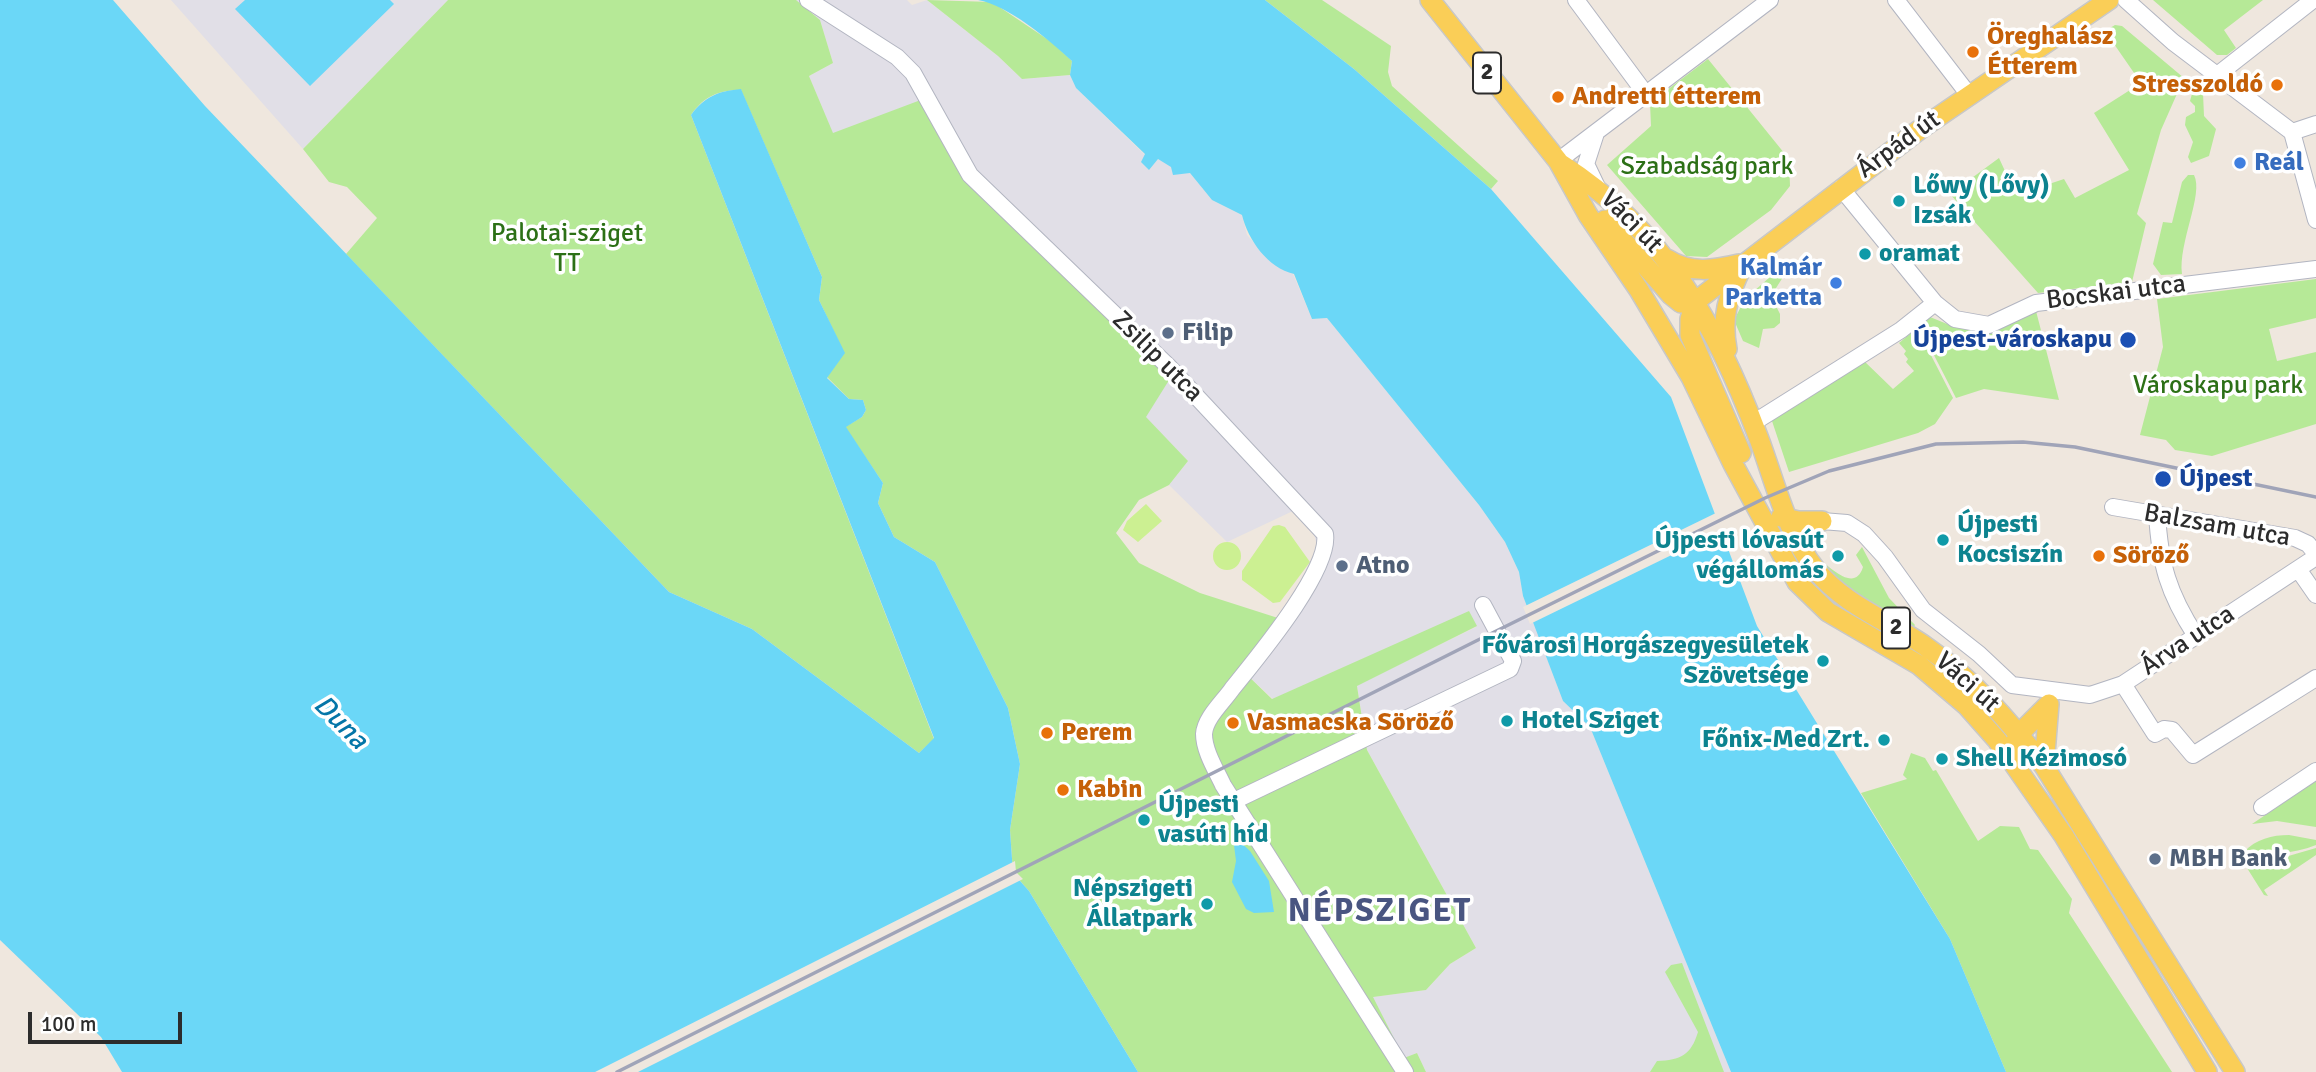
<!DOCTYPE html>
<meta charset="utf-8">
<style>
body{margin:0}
#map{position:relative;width:2316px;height:1072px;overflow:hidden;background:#efe7de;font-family:Signika,sans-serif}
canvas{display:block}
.scale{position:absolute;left:28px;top:1012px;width:154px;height:32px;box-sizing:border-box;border:4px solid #2c2c2c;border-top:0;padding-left:9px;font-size:21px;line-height:24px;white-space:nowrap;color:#2c2c2c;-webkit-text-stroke:5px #fff;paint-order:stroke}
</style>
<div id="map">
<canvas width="2316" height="1072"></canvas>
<div class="scale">100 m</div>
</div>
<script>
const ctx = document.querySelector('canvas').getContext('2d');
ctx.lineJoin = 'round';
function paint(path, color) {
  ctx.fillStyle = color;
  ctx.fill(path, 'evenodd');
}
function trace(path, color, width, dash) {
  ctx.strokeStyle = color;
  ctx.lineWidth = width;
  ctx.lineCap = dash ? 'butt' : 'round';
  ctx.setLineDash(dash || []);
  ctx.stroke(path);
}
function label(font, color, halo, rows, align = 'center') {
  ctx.font = font + ' Signika,sans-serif';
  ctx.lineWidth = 7;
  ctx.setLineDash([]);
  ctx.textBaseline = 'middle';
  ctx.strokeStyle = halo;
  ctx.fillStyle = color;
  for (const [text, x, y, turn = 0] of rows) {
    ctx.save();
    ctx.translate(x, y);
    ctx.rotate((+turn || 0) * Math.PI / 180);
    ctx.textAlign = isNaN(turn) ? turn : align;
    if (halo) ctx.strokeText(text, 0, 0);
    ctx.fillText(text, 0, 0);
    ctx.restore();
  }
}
const industrial = new Path2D(`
 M171,0H448L303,149Z
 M796,0H907L912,5L927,0L998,56L1022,79L1070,75L1076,88L1145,155L1148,169L1158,159L1190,173L1212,200L1242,215L1247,235L1268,258L1293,274L1312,319L1327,318L1479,505L1505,542L1519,572L1523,596L1563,701L1590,727L1731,1072H1426L1417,1053L1404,1059L1372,997L1426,990L1450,964L1476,948L1367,750L1357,685L1476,627L1469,612L1273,699L1242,670L1307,575L1318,550L1313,529L1295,510L1227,542L1169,485L1188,461L1145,417L833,134L809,76L833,63L820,20Z`);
const green = new Path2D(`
 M448,0H796L820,20L833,63L809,76L833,133L926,98L970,175L1095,296L1171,377L1146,417L1188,461L1169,485L1139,500L1116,533L1139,563L1200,593L1278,618L1242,670L1272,699L1469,611L1477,626L1357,686L1367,750L1476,948L1450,964L1426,990L1373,997L1404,1058L1417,1053L1426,1072H1138L1029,891L1013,873L1010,830L1020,764L1008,708L935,562L894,537L878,503L883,483L845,427L862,417L866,410L863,400L849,399L827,377L844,353L819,300L822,277L741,90C719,90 704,96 691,115L934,739L919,753L752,629L669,592L346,254L377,218L347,187L329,182L303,149Z
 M927,0L992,2L1053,43L1072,61L1070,75L1022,79L998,56Z
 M1265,0H1322L1391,46L1388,72L1392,86L1498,181L1491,189L1354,69Z
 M2153,0H2263L2224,30L2236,48L2227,55H2217Z
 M2115,25L2122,26L2184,78L2161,130L2137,214L2146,223L2132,282L2038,293L1950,194L1999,158L2016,195L2064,179L2075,198L2129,170L2094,113L2141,83L2105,31Z
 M1708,59L1789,159L1790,186L1771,210L1707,257L1686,256L1607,165L1651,126L1650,103Z
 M2197,87L2203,93L2204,116L2216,129L2209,156L2191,163L2188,157L2193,142L2185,125L2186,117L2195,112V106L2190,101L2193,90Z
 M2188,175H2194C2204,194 2178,243 2182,274L2161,275L2153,264L2163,222L2172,223L2182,182Z
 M1779,269L1783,277L1771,296L1780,314V323L1774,328L1763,329L1759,348L1743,341L1734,320L1745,299Z
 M2316,279V318L2269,329L2277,361L2316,352V424L2212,456L2175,450L2166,440L2140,435L2163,347L2157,299Z
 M2036,311L2059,400L1984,389L1956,398L1919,326L1930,317L1952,326L1989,333Z
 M1917,328L1953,398L1935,424L1918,433L1789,472L1771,418L1863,360L1893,389L1914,371L1906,362L1908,359L1904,354L1906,351L1899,343Z
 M1862,547L1889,598L1915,625L1910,632L1833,583L1818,558C1831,568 1855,593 1863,567L1856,555Z
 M1911,753L1925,758L1933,771L1936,770L1978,841L2000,826L2019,827L2030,849L2038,850L2072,899L2069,913L2172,1072H2006L1950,939L1861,793L1907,779L1903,775Z
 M2316,781V827L2277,821L2252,824Z
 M2289,835L2316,840V845C2292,855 2267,852 2243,862L2244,852C2256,839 2272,835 2289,835Z
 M2316,848V855L2264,890L2268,896L2264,895L2247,868Z
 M1682,963L1724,1072H1650L1657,1061C1681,1060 1691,1055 1698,1032L1665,972L1671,965Z`);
const pitch = new Path2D(`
 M1146,504L1162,521L1138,542L1123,530L1127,521Z
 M1279,525L1285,527L1310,562L1280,602L1273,603L1242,580V571L1273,526Z
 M1213 556a14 14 0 1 1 28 0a14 14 0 1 1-28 0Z`);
const water = new Path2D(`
 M0,0H113L205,106L669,592L752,629L919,753L934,738L691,115C705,96 719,91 741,89L822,277L819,300L845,353L827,378L849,399L863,400L866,410L862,417L846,427L883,483L878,503L894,537L935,562L1008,708L1020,764L1010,830L1013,873L1029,891L1138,1072H122L101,1037L0,940Z
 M245,0H390L394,4L310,86L235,9Z
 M978,0H1265L1354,69L1491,189L1671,397L1757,626L1950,939L2006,1072H1731L1590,727L1563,701L1523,596L1519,572L1505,542L1479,505L1327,318L1312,319L1294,274C1268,268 1248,240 1242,215L1212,200L1190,173L1173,175L1171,167L1158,159L1149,170L1141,162L1145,154L1076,88L1070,75L1072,61C1049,40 1008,5 978,0Z
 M1238,840L1250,851L1269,881L1274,912L1254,913L1246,909L1232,882L1236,861L1234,845Z`);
const pier = new Path2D(`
 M1718,512L1725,529L1530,624L1523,607Z
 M1015,861L1016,872L1023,879L638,1072H595Z`);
const minor = new Path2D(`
 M808,0L897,57L913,73L970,175L1168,366L1325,534C1331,570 1256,659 1232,689C1223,702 1205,718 1204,734C1204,751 1216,770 1223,785L1405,1072
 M1576,0L1645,93
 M1896,0L1969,95
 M2126,0L2173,42L2292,132L2316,220
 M2216,76L2313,0
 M2292,132L2316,124
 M1596,133L1586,164L1597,187
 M1558,161L1770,0
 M1841,188L1935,303L1955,319L1989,325L2036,303L2316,269
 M1753,423L1901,330L1935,303
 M2113,507L2295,538L2308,544L2316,554
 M2157,514C2160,564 2168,593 2196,636
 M1822,521L1847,523L1864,534L1885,557L1923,610L1979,654L2012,685L2090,695L2123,684L2316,557
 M2298,569L2316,595
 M2123,684L2155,734L2164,729L2172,730L2193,755L2316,678
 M1234,801L1510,669L1513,661L1483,605
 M2262,807L2316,771`);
const major = new Path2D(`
 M1430,0L1558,161L1588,215L1639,290L1691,377L1733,464L1797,582L1828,612L1919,665L1966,705L1997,740L2064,836L2207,1072
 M1561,164C1665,230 1717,327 1759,439C1775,482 1787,534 1816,570C1844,605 1889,621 1925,646C1973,679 2008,720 2044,766L2235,1072
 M1605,220L1671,295L1681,303L1696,301L1919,130L2109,0
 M1667,259C1690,274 1714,270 1739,264
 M1696,301L1690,319V335L1741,453
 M1727,349C1721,318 1728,295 1742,267
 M1781,517L1798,521H1822
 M2014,745L2019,734L2049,704
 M2044,766L2049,704`);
const rail = new Path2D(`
 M617,1072L1474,642L1765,498L1829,471L1936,444L2023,442L2075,447L2316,497`);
const markers = [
 [1973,52,7,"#e8710a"],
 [2277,85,7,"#e8710a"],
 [1558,97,7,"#e8710a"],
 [2240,163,7,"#3f7fe0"],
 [1899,201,7,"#0f9aa8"],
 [1865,254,7,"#0f9aa8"],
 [1836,283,7,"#3f7fe0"],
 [1168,333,7,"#5c6f8a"],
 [2128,340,9,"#1a4fb4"],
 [2163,479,9,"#1a4fb4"],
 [1943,540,7,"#0f9aa8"],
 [1838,556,7,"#0f9aa8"],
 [2099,556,7,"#e8710a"],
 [1342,566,7,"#5c6f8a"],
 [1823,661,7,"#0f9aa8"],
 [1507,721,7,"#0f9aa8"],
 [1233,723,7,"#e8710a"],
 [1047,733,7,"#e8710a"],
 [1884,740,7,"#0f9aa8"],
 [1942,759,7,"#0f9aa8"],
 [1063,790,7,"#e8710a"],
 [1144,820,7,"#0f9aa8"],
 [2155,859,7,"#5c6f8a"],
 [1207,904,7,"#0f9aa8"]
];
const shields = [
 [1487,73,28],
 [1896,628,28]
];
const shieldNames = [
 ["2",1487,73],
 ["2",1896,628]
];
const foodNames = [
 ["Öreghalász",1987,37],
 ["Étterem",1987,67],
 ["Stresszoldó",2263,85,"right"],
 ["Andretti étterem",1572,97],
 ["Söröző",2113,556],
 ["Vasmacska Söröző",1247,723],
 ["Perem",1061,733],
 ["Kabin",1077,790]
];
const streetNames = [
 ["Árpád út",1899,145,-36],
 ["Váci út",1631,222,46],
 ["Bocskai utca",2116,293,-7],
 ["Zsilip utca",1157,357,45],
 ["Balzsam utca",2217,526,10],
 ["Árva utca",2188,641,-33],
 ["Váci út",1967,683,42]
];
const shopNames = [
 ["Reál",2254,163],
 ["Kalmár",1822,268,"right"],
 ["Parketta",1822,298,"right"]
];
const parkNames = [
 ["Szabadság park",1707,167],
 ["Palotai-sziget",567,234],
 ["TT",567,264],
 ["Városkapu park",2218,386]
];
const cultureNames = [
 ["Lőwy (Lővy)",1913,186],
 ["Izsák",1913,216],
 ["oramat",1879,254],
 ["Újpesti",1957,525],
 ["Kocsiszín",1957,555],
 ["Újpesti lóvasút",1824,541,"right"],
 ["végállomás",1824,571,"right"],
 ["Fővárosi Horgászegyesületek",1809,646,"right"],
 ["Szövetsége",1809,676,"right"],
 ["Hotel Sziget",1521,721],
 ["Főnix-Med Zrt.",1870,740,"right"],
 ["Shell Kézimosó",1956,759],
 ["Újpesti",1158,805],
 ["vasúti híd",1158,835],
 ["Népszigeti",1193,889,"right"],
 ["Állatpark",1193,919,"right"]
];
const serviceNames = [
 ["Filip",1182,333],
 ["Atno",1356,566],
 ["MBH Bank",2169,859]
];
const transitNames = [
 ["Újpest-városkapu",2112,340],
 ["Újpest",2179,479,"left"]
];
const waterNames = [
 ["Duna",340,723,45]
];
const districtNames = [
 ["NÉPSZIGET",1380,912]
];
paint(industrial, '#e1dfe7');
paint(green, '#b6e997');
paint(pitch, '#ccf092');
paint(water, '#6bd7f7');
paint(pier, '#efe7de');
trace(minor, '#b2b5c1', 18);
trace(major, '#c8c8c8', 22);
trace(minor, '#fff', 16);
trace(major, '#face57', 19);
trace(rail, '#a0a4b8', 3.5);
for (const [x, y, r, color] of markers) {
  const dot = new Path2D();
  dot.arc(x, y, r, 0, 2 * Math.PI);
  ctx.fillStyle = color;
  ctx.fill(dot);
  trace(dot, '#fff', 2.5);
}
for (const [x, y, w] of shields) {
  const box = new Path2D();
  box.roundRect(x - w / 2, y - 20.5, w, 41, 5);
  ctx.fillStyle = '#fff';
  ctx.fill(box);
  trace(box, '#2c2c2c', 2);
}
label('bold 24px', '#2c2c2c', null, shieldNames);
label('bold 26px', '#c56008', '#fff', foodNames, 'left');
label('26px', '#2c2c2c', '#fff', streetNames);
label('bold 26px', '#366cbe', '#fff', shopNames, 'left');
label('26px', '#2c7016', '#fff', parkNames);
label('bold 26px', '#0d838f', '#fff', cultureNames, 'left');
label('bold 26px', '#4e5e75', '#fff', serviceNames, 'left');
label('bold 26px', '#164399', '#fff', transitNames, 'right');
label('italic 28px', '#0476a8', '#fff', waterNames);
ctx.letterSpacing = '2px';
label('bold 33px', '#495581', '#fff', districtNames);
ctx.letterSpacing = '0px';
</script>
